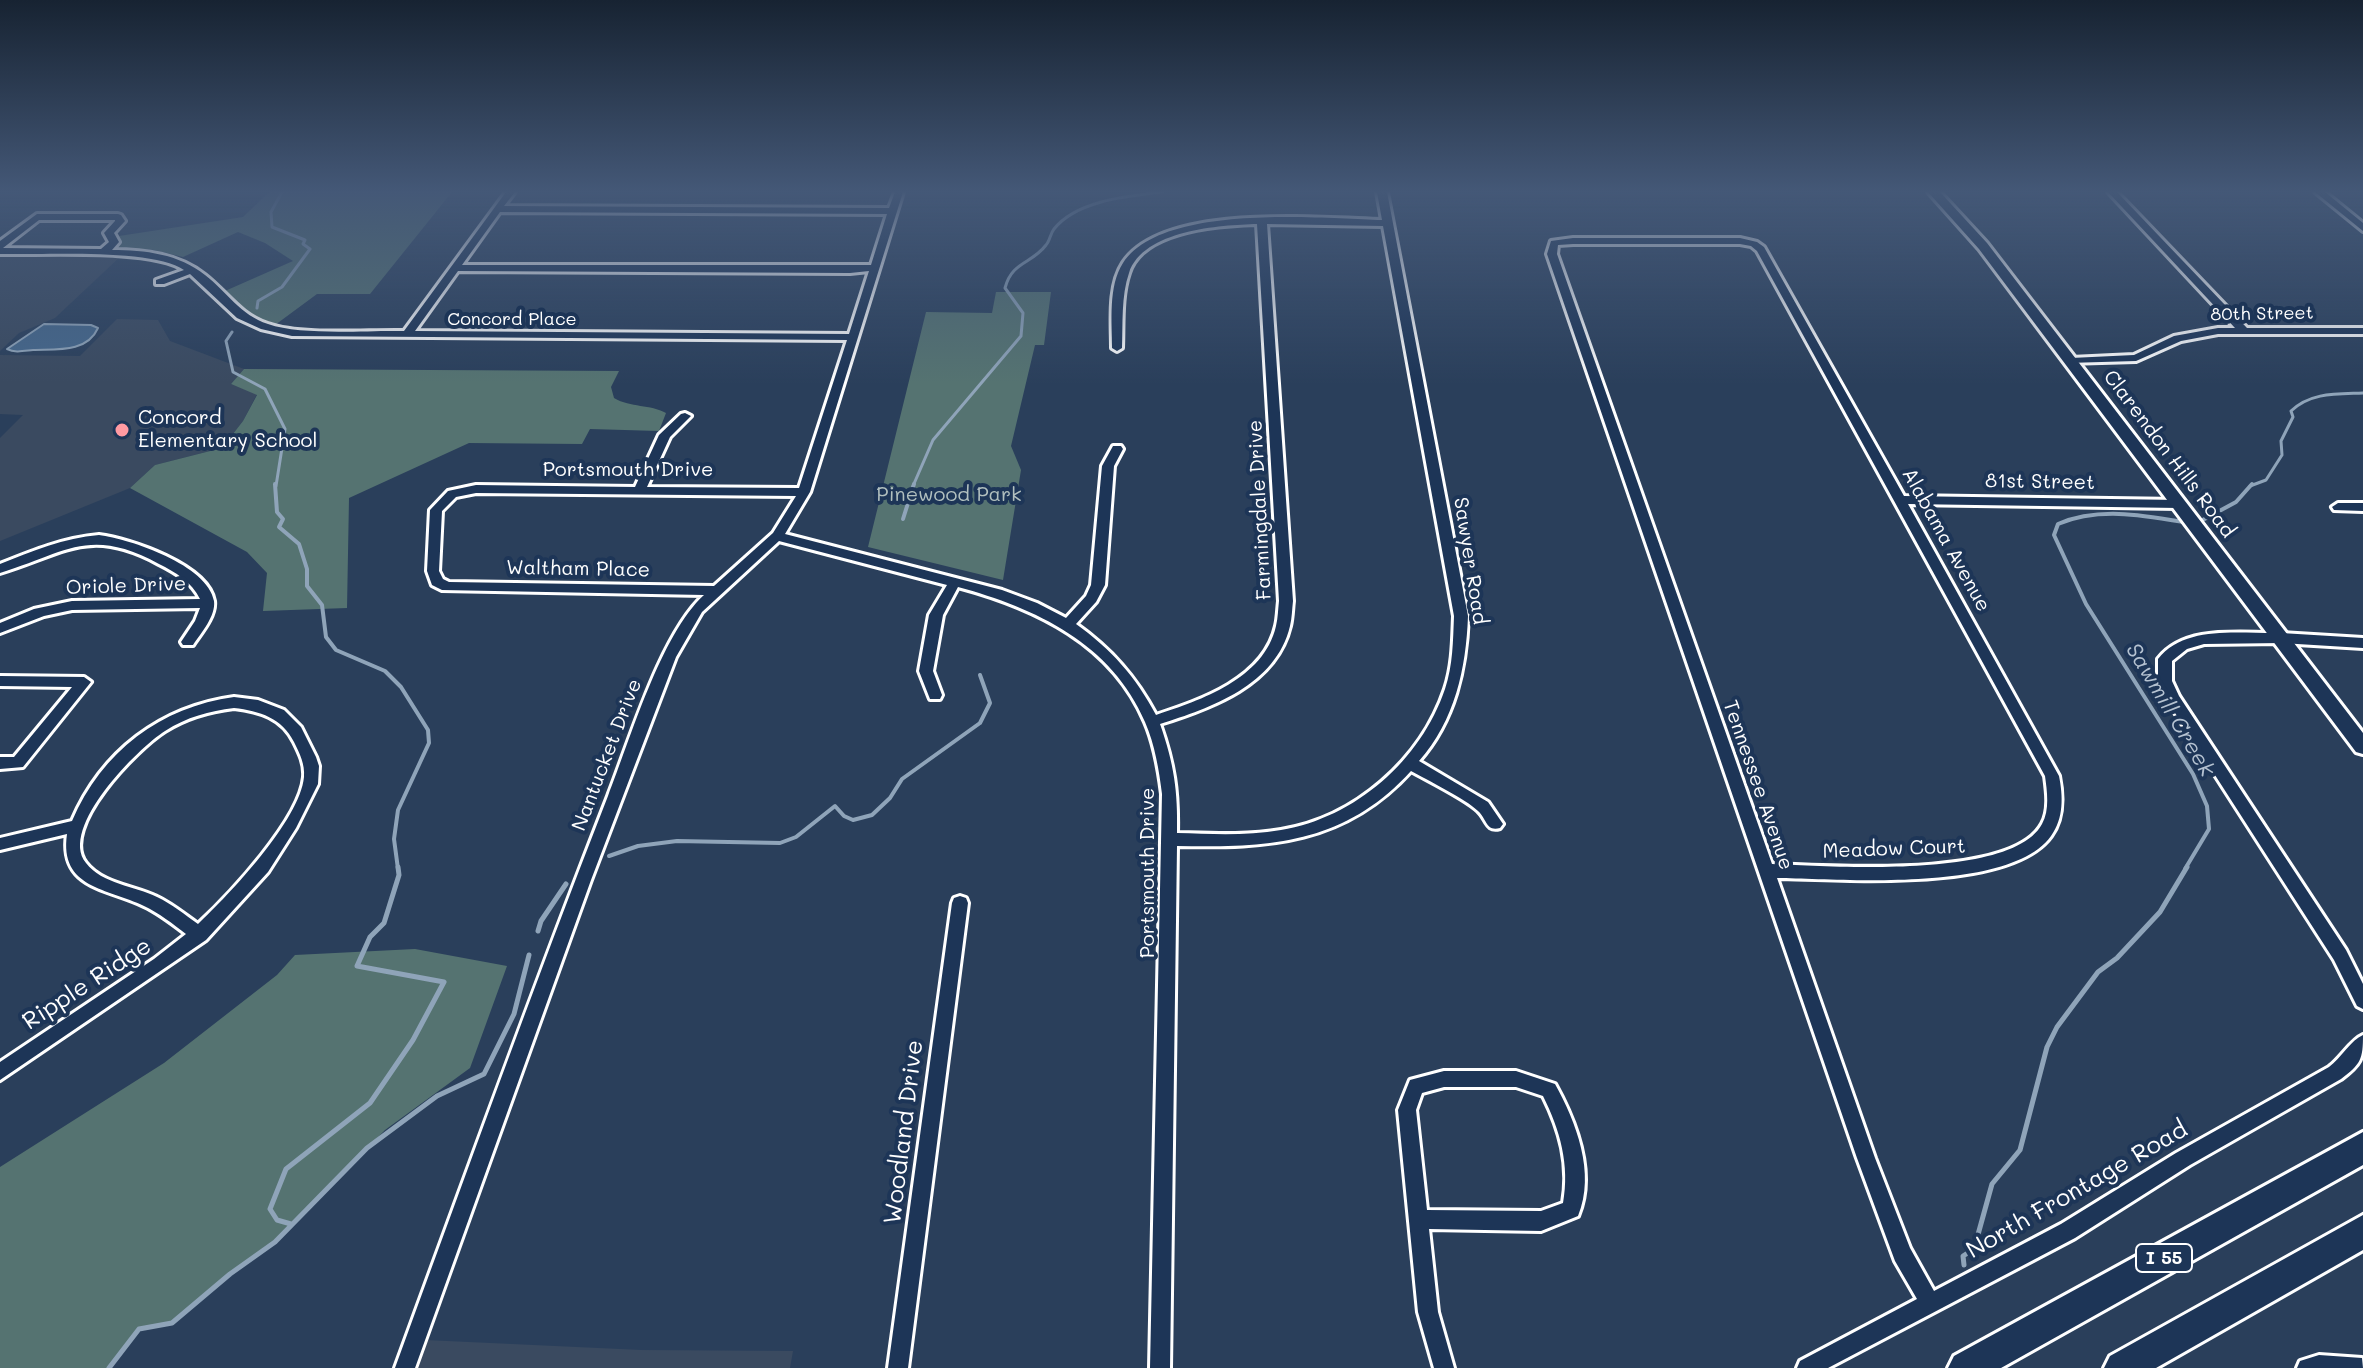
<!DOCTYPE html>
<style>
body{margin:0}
canvas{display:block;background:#2a3f5b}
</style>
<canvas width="2363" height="1368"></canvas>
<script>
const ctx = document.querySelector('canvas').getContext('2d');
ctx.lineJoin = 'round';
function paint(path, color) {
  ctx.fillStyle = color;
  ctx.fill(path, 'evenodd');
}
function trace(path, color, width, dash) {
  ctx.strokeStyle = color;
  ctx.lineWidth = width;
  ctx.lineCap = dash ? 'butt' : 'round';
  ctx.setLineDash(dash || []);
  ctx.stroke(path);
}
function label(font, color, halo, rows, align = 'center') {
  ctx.font = font + ' Mali,sans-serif';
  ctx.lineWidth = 8;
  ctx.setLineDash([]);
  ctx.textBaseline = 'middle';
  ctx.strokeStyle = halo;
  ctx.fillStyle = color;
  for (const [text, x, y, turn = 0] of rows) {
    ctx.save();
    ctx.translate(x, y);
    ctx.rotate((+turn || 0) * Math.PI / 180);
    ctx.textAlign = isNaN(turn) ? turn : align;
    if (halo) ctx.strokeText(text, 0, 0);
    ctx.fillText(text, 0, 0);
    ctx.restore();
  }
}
const built = new Path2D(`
 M0,254L122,255L55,318L19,333L0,351Z
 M117,319L158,320L170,341L244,369L231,384L257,394L243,421L222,448L155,465L130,488L0,541V438L23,415L0,414V355L80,356Z
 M425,1340L641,1350L793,1351L790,1368H415Z`);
const green = new Path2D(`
 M269,192H452L370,294H317L275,325L251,316L225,291L293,261L265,243L238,232L183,257L154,250L117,248L121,242L119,236L243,217Z
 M996,292H1051L1044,345H1035L1011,446L1021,470L1003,580L868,547L926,312L992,313Z
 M244,369L619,371L611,387L614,398C631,408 650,404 666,413L659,431L590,429L582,444L469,443L349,498L347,608L263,611L267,573L247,552L130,488L155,465L222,448L243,421L257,395L231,384Z
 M415,949L507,966L470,1068L385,1130L275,1242L230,1274L172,1323L139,1329L109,1368H0V1167L164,1063L277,975L295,955Z`);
const water = new Path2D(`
 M44,324L91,325L98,328C87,353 56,349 33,350C23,351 15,353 7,349Z`);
const streamFar2 = new Path2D(`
 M257,308L258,301L282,287L310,249L303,244L305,240L272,227L271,212L282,192
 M232,332L226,341L233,372L265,389L285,429L276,486
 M913,486L933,440L1021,336L1023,313L1005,288C1012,261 1032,264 1046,245C1050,241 1050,234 1054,229C1077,200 1129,196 1163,192
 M2250,486L2266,480L2282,455L2281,441L2293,417L2291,411C2311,392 2337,394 2363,393`);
const streamFar1 = new Path2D(`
 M275,484L277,512L283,519L279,527L299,544L307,569V586L322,605L326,637L336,650L385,671L401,687L428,730L429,743L398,810L394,839L398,869
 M903,519L914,484
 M2183,522C2142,515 2098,507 2058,524L2054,535L2086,604L2193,774L2207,806L2209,829L2185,869
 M2199,522L2236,502L2252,484
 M609,856L638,846L677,841L780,843L796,837L835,806L844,816L853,820L872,815L890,798L902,779L980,723L990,703L980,675`);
const stream = new Path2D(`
 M538,931L541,921L566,884
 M291,1224L277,1220L270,1209L286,1169L370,1103L413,1040L444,982L357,966L370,937L384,923L399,875L398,867
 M1964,1265L1963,1256L1974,1249L1992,1184L2020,1150L2047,1047L2057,1027L2098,972L2117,958L2160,912L2187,867
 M109,1368L139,1329L172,1323L230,1274L275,1242L367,1148L437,1096L484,1074L514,1014L529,955`);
const street = new Path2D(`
 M506,192H515L504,206L889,208L895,192H903L810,492L785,534L1002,590L1037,603L1066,618L1086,596L1091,585L1102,466L1113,446H1121L1123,449L1114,466L1105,585L1096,602L1076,624C1111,649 1136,677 1156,715C1201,700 1264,679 1276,626C1278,618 1278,609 1279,601L1257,224C1220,225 1143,230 1129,273C1121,296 1123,324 1122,348L1117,351L1112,348C1112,322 1108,286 1123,263C1162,203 1319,218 1382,220L1377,192H1387L1468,616C1466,669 1455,720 1419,761L1488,802L1503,824L1500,828C1486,832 1487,819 1478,811C1466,799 1427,780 1411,771C1345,844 1269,848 1177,846L1170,1368H1150L1162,794C1159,770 1155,745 1145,722C1112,644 1036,608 958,587L943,615L933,671L942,695L940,699H930L919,671L929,615L947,585L779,541L702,612L676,657L591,880L415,1368H395C465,1177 534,985 608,796C630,740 661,634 704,595L442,590L432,585L427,571L430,510L448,491L476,485L635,487L659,435L681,414L685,413L691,416L670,437L647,487L799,488L847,340L292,336L261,329L237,318L190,274L164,284H156V280L184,270C153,248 42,255 0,254V241L37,214H118L121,215L125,221L114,233L119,242L112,250C145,250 179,254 205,275C227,292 240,315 268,324C302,336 367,330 404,331ZM500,212L887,214L871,265H462ZM39,220H115V221L104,233L109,242L101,249L3,248ZM1267,224L1383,226L1454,616C1453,641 1453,665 1445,689C1421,760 1355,818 1281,830C1247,836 1212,834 1177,833C1178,791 1174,764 1160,724C1211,708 1276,685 1290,626C1292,618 1292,609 1293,601ZM458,271L850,273L869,271L849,334L415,331ZM476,493L796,496L773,533L714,586L449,582L443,579L439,571L442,511L456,497Z
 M2108,192H2117L2247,328H2363V334H2218L2181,341L2136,361L2067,363L2066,361L2071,358L2134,355L2174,336L2218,328H2235Z
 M2315,192H2325L2363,223V231Z
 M1573,238H1740L1757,242L1764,247L1904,496L2179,500L2185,504L2179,508L1908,504L2059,776C2063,796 2064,818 2051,836C2010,893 1841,879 1777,878L1875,1158L1910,1248L1934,1291L2061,1224L2176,1153L2329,1067C2341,1058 2351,1040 2363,1035C2363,1059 2361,1064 2341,1079L2190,1165L2075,1238L1828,1368H1797L1800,1361L1917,1299L1895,1261L1857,1158L1547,254L1551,241ZM1573,244H1740L1751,246L1757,251L2045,776C2047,791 2050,810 2042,824C2012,880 1828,866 1772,864L1557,254L1558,245Z
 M2338,503H2363V511L2334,510L2332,507Z
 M99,535C130,539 208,565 214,601C216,616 201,633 193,645H183L181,642L195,621L200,608L72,610L44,616L0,633V623L34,609L72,601L200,599C192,582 175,572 159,564C89,526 66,553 0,573V564C32,551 64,538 99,535Z
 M2281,633L2363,638V648L2281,643L2204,644L2187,649L2172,661V681L2179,696L2346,950L2363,984V1009L2357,1006L2334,960L2168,702L2158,681V659C2185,624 2241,634 2281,633Z
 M0,676L84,677L91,682L23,767L0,769V757H14L72,687L0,686Z
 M234,697L258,700L284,710L301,727L316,757L319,766L318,784L296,828L268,872L206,940L0,1080V1062L154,959L186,934C173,924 159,913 144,906C108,888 59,889 67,834L0,850V838L72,821C102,751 161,707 234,697ZM234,708C260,711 282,718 294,742C300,754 305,764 304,777C300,820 229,895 198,924C185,915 172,904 157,897C135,886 102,884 86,863C58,828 138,748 165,731C187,717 209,711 234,708Z
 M960,896L966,898L968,903L908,1368H888L952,903L954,898Z
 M1444,1071H1516L1555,1084C1576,1122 1596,1173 1578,1216L1541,1231L1429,1229L1438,1312L1454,1368H1434L1418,1312L1398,1110L1410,1080ZM1444,1087H1516L1543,1096C1560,1130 1570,1165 1563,1203L1541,1211L1427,1210L1416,1110L1422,1093Z
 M2319,1355L2362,1358L2363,1368H2297L2300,1361Z`);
const secondary = new Path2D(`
 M1928,192H1940L1987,243L2363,733V754L2356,752L1979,249Z`);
const highway = new Path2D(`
 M2363,1132V1165L2001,1368H1948L1954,1356Z
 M2363,1215V1250L2156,1368H2104L2110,1356Z`);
const markers = [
 [122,430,8,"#ff9aa2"]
];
const farStreetnames = [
 ["80th Street",2262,314,-1],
 ["Concord Place",512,319]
];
const shields = [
 [2164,1258,56]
];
const shieldNames = [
 ["I 55",2164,1258]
];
const poiNames = [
 ["Concord",138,418],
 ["Elementary School",138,441]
];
const streetNames = [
 ["Clarendon Hills Road",2169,454,53],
 ["Portsmouth Drive",628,470],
 ["81st Street",2040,482,1],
 ["Farmingdale Drive",1260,510,-93],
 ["Alabama Avenue",1946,540,61],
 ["Sawyer Road",1470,561,81],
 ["Waltham Place",578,569,1],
 ["Oriole Drive",126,586,-2],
 ["Nantucket Drive",607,755,-69],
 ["Tennessee Avenue",1758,785,71],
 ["Meadow Court",1894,849,-2],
 ["Portsmouth Drive",1148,873,-90]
];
const parkNames = [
 ["Pinewood Park",949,495]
];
const waterNames = [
 ["Sawmill Creek",2170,710,59]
];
const nearStreetnames = [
 ["Ripple Ridge",87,984,-33],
 ["Woodland Drive",904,1132,-83],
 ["North Frontage Road",2077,1190,-30]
];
paint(built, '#3a4a60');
paint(green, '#557371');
paint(water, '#45678b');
trace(water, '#8fa4b9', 2);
trace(streamFar2, '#8fa4b9', 3);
trace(streamFar1, '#8fa4b9', 4);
trace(stream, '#8fa4b9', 5);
trace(street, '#fff', 6);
trace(secondary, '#fff', 6);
trace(highway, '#fff', 6);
paint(street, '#1d3557');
paint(secondary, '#1d3557');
paint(highway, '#1d3557');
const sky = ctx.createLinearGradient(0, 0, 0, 383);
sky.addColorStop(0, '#172332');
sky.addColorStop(0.5, '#445877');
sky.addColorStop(1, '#44587700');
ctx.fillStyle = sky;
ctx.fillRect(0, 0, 2363, 383);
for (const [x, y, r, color] of markers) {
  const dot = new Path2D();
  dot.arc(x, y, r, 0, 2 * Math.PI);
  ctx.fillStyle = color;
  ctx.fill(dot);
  trace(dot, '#1d3557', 3);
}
label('18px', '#fff', '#1d3557', farStreetnames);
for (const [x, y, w] of shields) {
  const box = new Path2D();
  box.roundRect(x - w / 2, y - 14, w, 28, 6);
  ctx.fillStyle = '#1d3557';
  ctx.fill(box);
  trace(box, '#fff', 2);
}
label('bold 18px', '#fff', null, shieldNames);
label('20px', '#fff', '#1d3557', poiNames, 'left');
label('20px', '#fff', '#1d3557', streetNames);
label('20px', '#b2c0bf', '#1d3557', parkNames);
label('italic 22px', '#b5c2d1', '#1d3557', waterNames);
label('24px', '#fff', '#1d3557', nearStreetnames);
</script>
